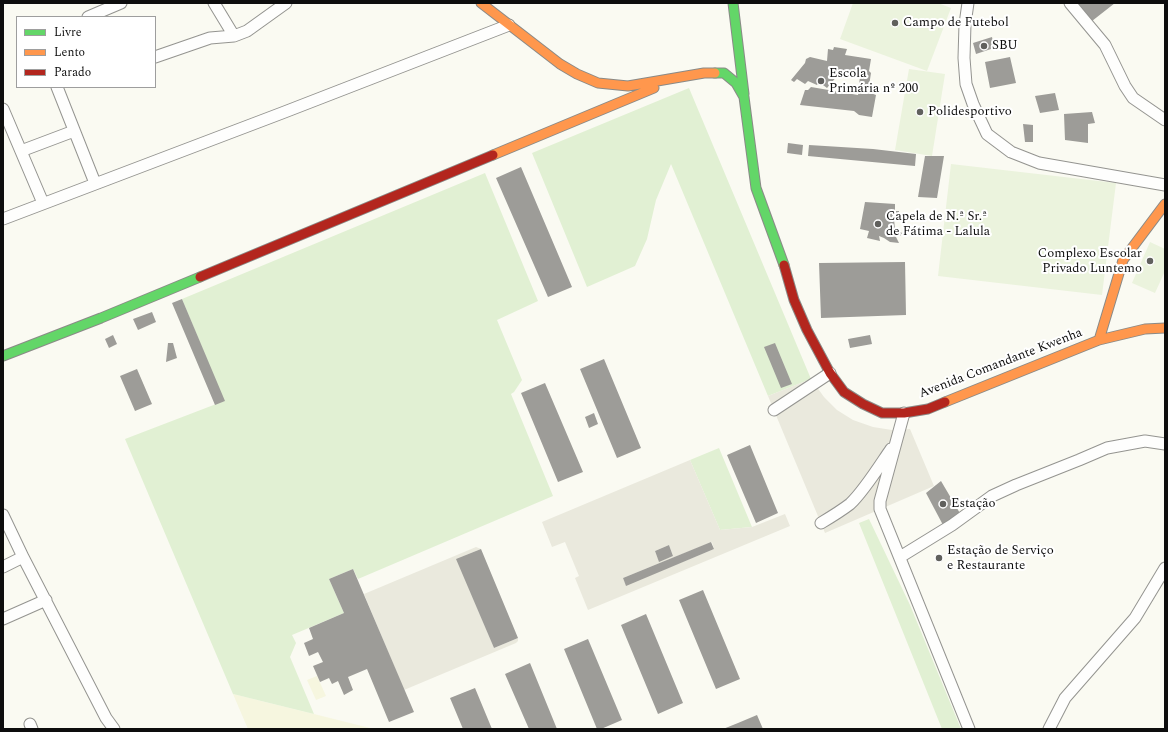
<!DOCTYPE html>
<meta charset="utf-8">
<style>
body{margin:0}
#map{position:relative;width:1168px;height:732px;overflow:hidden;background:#fafaf2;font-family:Spectral,serif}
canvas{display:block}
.frame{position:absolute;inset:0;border:4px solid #0d0d0d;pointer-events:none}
.legend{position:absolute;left:16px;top:16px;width:140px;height:72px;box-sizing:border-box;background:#fff;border:1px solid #9e9e9e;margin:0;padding:5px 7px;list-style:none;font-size:12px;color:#0d0d0d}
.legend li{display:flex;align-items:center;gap:8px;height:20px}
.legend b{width:20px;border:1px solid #9e9e9e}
</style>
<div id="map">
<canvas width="1168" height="732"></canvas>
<div class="frame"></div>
<ul class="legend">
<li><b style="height:5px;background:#63d668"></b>Livre</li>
<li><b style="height:5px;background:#ff974d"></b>Lento</li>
<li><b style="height:5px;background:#b3261e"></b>Parado</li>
</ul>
</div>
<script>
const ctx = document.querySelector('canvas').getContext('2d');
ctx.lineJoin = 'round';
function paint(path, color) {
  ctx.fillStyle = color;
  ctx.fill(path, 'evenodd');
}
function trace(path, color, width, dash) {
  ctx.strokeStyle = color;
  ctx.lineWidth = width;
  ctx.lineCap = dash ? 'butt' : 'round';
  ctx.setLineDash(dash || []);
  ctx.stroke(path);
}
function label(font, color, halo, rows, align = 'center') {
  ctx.font = font + ' Spectral,serif';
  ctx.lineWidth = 4;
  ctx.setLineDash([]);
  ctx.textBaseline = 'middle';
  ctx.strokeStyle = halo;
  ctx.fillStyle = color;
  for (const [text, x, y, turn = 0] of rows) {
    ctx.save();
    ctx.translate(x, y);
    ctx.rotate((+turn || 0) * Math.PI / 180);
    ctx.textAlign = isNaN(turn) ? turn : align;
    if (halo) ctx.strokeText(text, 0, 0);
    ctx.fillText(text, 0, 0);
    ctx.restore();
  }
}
const farmland = new Path2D(`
 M317,676L326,696L316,700L307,680Z
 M233,694L314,714L374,729H248Z`);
const green = new Path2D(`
 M689,88L811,379L768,396L671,164L656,200L647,239L635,266L587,287L532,153Z
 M485,173L538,301L497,320L522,380L514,392L511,394L553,496L358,579L353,569L329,579L344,613L292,635L296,643L290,657L314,714L233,694L125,439L224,401L182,299Z
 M719,448L752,527L720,530L690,460Z
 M869,519L910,605L961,729H942L859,523Z`);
const pitch = new Path2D(`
 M853,3H938L951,8L927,71L840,39Z
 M909,69L945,74L932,156L895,150Z
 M951,164L1116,183L1102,295L938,276Z
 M1150,242L1165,249V271L1155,293L1132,283Z`);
const plaza = new Path2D(`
 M811,379L824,397L837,410L853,420L873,427L892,430L910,429L934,486L825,533L768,396Z
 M690,460L720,530L752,527L785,514L790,526L588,610L575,578L579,576L565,542L552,547L542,522ZM712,542L714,549L626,585L623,578ZM669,545L673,556L659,561L655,551Z
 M476,547L481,549L457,559L494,648L518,638V641L516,643L404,690L364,594Z`);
const building = new Path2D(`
 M1076,3H1115L1092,21Z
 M992,37L994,48L976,54L973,43Z
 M834,47L847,49L845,55L871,59L869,71L871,73L868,92L876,95L872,117L859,115L854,111L800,105L805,90H808L811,87L858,95L860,76L838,75L827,88L819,82L817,85L808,81L805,84L797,79L794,82L791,80L805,63L806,59L810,57L827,61L828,49L833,50Z
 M1010,57L1016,83L990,88L985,62Z
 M1055,93L1059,110L1040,113L1035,96Z
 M1092,112L1095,123L1088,124V143L1065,140L1064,114Z
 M1023,124L1033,125V142H1025Z
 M788,143L803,145L802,155L787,153Z
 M809,145L873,149L916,154L915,166L808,156Z
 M925,156H944L937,198L918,197Z
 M521,167L572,287L548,297L496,178Z
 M865,202L895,204V211H899V217L894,219L895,229L902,233L900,236L895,235L899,243L890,242L884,238L879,236L880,241L867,238L869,231L860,229Z
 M905,262L906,315L821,318L819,263Z
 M182,299L225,401L215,405L172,303Z
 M152,312L156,322L138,330L133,319Z
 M113,335L117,344L109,348L105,339Z
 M870,335L872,344L850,348L848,339Z
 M168,343H173L177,358L166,362Z
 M775,343L792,384L781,388L764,347Z
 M604,359L641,448L617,458L580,369Z
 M137,369L152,404L135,411L120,376Z
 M545,383L583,472L558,482L521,393Z
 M594,413L598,424L589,428L585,417Z
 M750,445L778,513L756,523L727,455Z
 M941,481L961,515L943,525L926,493Z
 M711,542L714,549L626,586L623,578Z
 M669,545L673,556L659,562L655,551Z
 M481,549L518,638L494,648L456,559Z
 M353,569L414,712L389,722L367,669L348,677L353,690L344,695L338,681L332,684L329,678L320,682L313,666L323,662L318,652L309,656L304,643L313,639L309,628L344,613L329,579Z
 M703,590L740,679L716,689L679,600Z
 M646,614L683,703L658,714L621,625Z
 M588,639L622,720L601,729H597L564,649Z
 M530,663L557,729H529L505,674Z
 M475,688L492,729H463L450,698Z
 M757,715L763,729H723L738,723Z`);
const street = new Path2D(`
 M214,3L234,36
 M968,3L965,24L964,58L966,84L973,104L987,134L1011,152L1039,163L1165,185
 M1070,3L1105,45L1125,86L1133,98L1165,120
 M88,17L121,3
 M155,57L210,38L234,36L247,31L286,3
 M57,87L95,183
 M3,109L43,203
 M21,151L74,131
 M3,219L282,113L509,25
 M774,410L830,373
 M904,413L880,501V509L969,729
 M3,515L23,557L106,718L114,729
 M821,523C831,517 841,511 850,504C864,491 880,465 891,449
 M900,557L952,525L992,496L1016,485L1079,460L1107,448L1145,441L1165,444
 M3,567L23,557
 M3,619L46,600
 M30,724L32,729
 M1049,729L1065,698L1135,618L1165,568`);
const fast = new Path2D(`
 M733,3L744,94
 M715,73H724L736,83L744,97L756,188L784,265
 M3,356L101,318L200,277`);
const slow = new Path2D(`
 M481,3L560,64L577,74L598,83L628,86L704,73H715
 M493,155L654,88
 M1099,340L1123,260L1165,204
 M945,402L1099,340L1145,329L1165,328`);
const jam = new Path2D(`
 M784,265L794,300L807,330L830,373L844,392L863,404L882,413H904L928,409L945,402
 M200,277L493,155`);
const markers = [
 [895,23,4,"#60605d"],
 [984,46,4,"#60605d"],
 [821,81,4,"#60605d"],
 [920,112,4,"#60605d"],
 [878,224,4,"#60605d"],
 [1150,261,4,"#60605d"],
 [943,504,4,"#60605d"],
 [939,558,4,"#60605d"]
];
const poiNames = [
 ["Campo de Futebol",903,23],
 ["SBU",992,46],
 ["Escola",829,74],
 ["Primária nº 200",829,89],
 ["Polidesportivo",928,112],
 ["Capela de N.ª Sr.ª",886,217],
 ["de Fátima - Lalula",886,232],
 ["Complexo Escolar",1142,254,"right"],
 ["Privado Luntemo",1142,269,"right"],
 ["Estação",951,504],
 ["Estação de Serviço",947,551],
 ["e Restaurante",947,566]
];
const streetNames = [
 ["Avenida Comandante Kwenha",1001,364,-21]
];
paint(farmland, '#f6f6df');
paint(green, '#e1f0d3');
paint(pitch, '#ebf3dd');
paint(plaza, '#eae9dd');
paint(building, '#9d9c98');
trace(street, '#949490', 13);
trace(fast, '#8a8a87', 11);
trace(slow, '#8a8a87', 11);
trace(jam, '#8a8a87', 11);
trace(street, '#fefefd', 11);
trace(fast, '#63d668', 9);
trace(slow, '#ff974d', 9);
trace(jam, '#b3261e', 9);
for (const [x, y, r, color] of markers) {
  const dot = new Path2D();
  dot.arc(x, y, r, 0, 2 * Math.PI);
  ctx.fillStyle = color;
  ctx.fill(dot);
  trace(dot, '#fff', 1.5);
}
label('13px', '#0d0d0d', '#fff', poiNames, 'left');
label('13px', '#0d0d0d', '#fff', streetNames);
</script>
